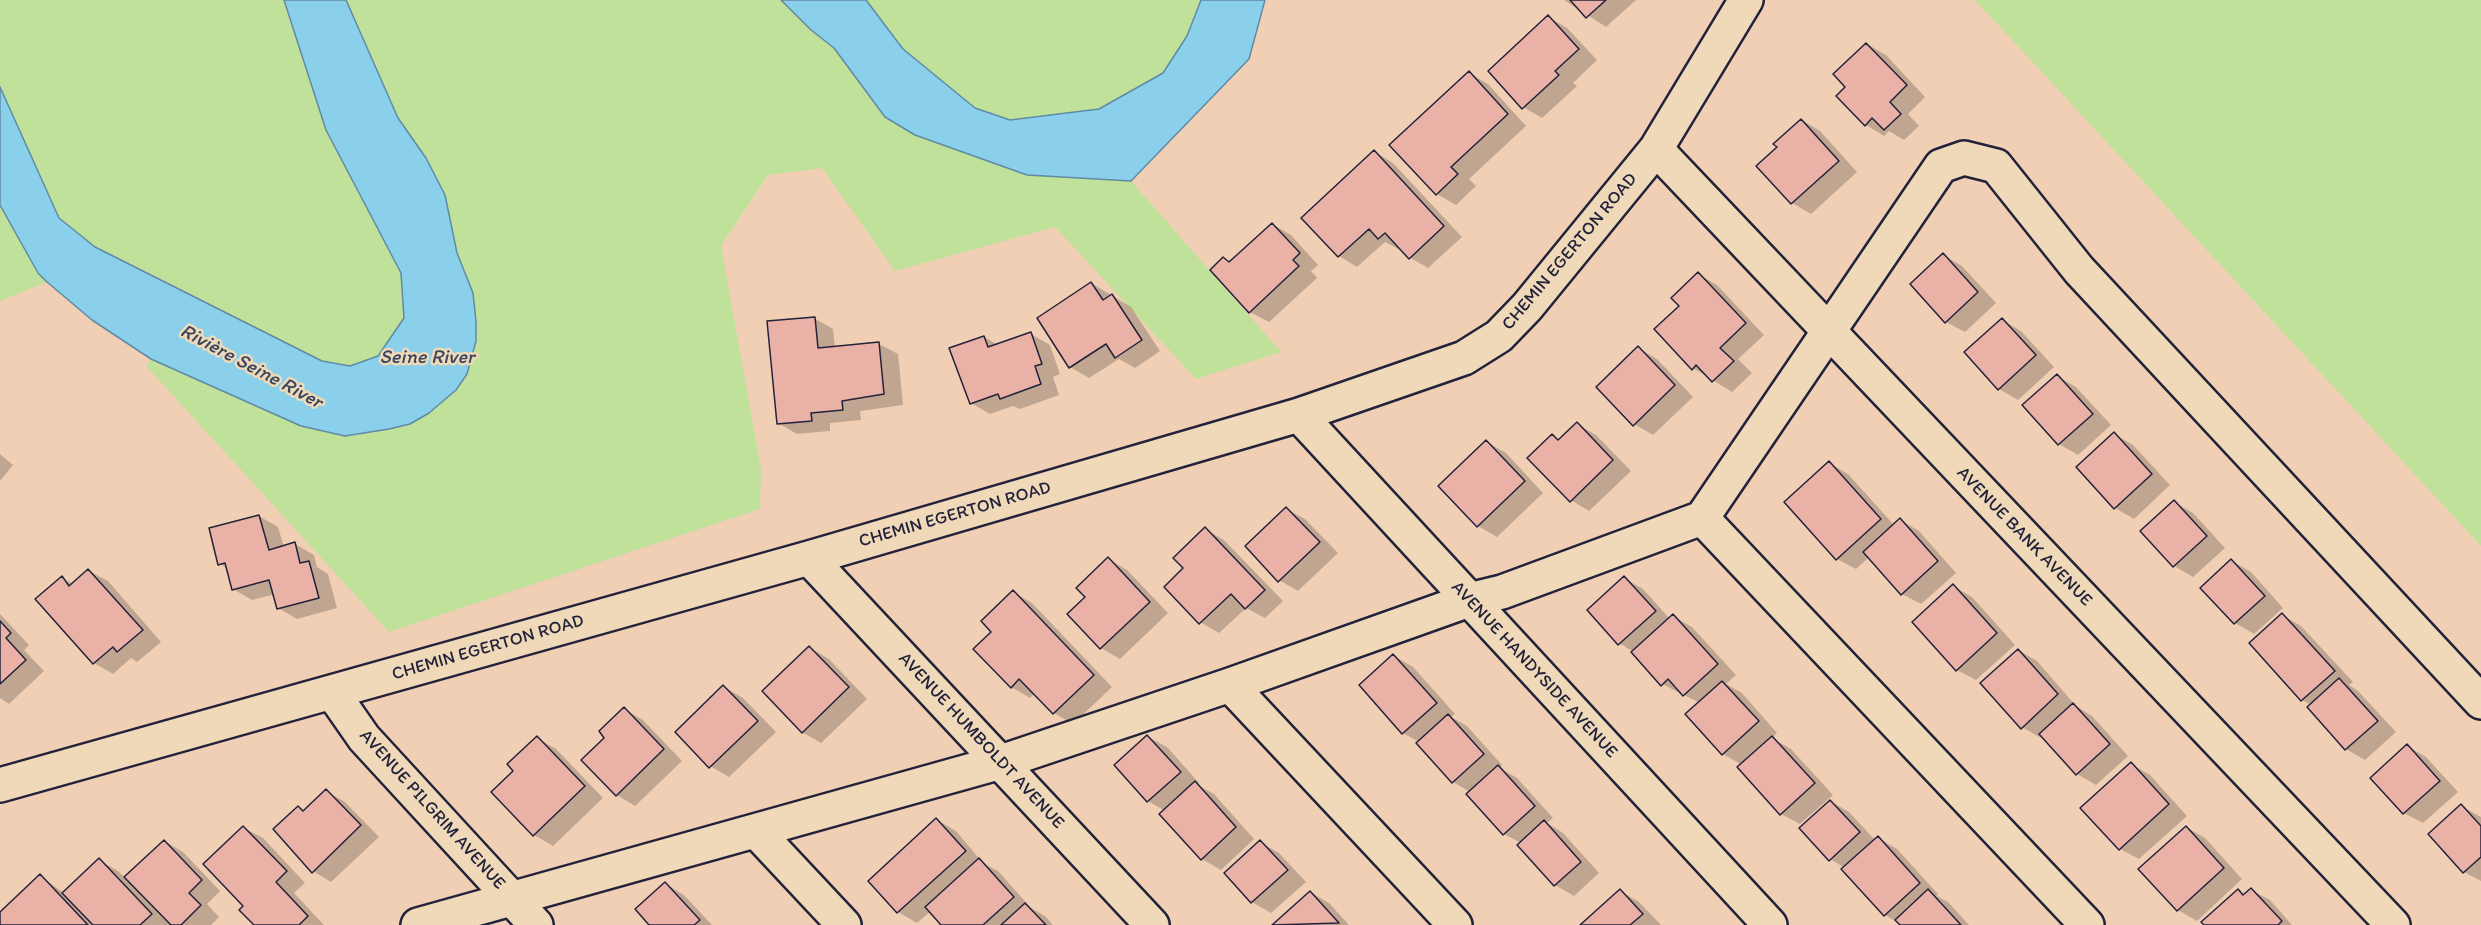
<!DOCTYPE html>
<meta charset="utf-8">
<style>
body{margin:0}
canvas{display:block;background:#f0cfb4}
</style>
<canvas width="2481" height="925"></canvas>
<script>
const ctx = document.querySelector('canvas').getContext('2d');
ctx.lineJoin = 'round';
function paint(path, color) {
  ctx.fillStyle = color;
  ctx.fill(path, 'evenodd');
}
function trace(path, color, width, dash) {
  ctx.strokeStyle = color;
  ctx.lineWidth = width;
  ctx.lineCap = dash ? 'butt' : 'round';
  ctx.setLineDash(dash || []);
  ctx.stroke(path);
}
function label(font, color, halo, rows, align = 'center') {
  ctx.font = font + ' Itim,sans-serif';
  ctx.lineWidth = 5;
  ctx.setLineDash([]);
  ctx.textBaseline = 'middle';
  ctx.strokeStyle = halo;
  ctx.fillStyle = color;
  for (const [text, x, y, turn = 0] of rows) {
    ctx.save();
    ctx.translate(x, y);
    ctx.rotate((+turn || 0) * Math.PI / 180);
    ctx.textAlign = isNaN(turn) ? turn : align;
    if (halo) ctx.strokeText(text, 0, 0);
    ctx.fillText(text, 0, 0);
    ctx.restore();
  }
}
const green = new Path2D(`
 M0,0H284L326,130L401,273L404,318L378,356L350,366L323,361L95,247L59,218L0,87Z
 M346,0H781L811,30L834,48L873,102L1027,175L1131,181L1281,352L1196,379L1055,227L895,271L822,168L768,175L721,246L761,469L760,509L389,632L146,366L151,359L301,426L345,436L389,429L410,424L429,413L476,341L473,293L457,253L445,195L426,158L398,118Z
 M866,0H1201L1187,36L1163,73L1099,109L1009,120L975,108L903,49Z
 M1975,0H2481V546Z
 M0,205L38,273L47,282L0,301Z`);
const water = new Path2D(`
 M284,0H346L398,118L426,158L445,195L457,253L473,293L476,321V341L467,374L456,390L429,413L410,424L389,429L345,436L301,426L151,359L92,320L47,282L38,273L0,205V87L59,218L95,247L322,361L350,366L378,356L404,318L401,273L326,130Z
 M781,0H866L903,49L975,108L1010,120L1099,109L1163,73L1187,36L1201,0H1265L1249,59L1131,181L1027,175L915,135L885,117L834,48L811,30Z`);
const shadow = new Path2D(`
 M1564,0H1636L1606,27Z
 M1548,17L1567,28L1597,60L1573,83L1577,86L1542,118L1523,107Z
 M1867,44L1886,55L1925,97L1908,114L1919,126L1904,140L1889,131L1884,136L1866,125L1847,87Z
 M1469,73L1488,84L1526,126L1469,179L1476,186L1456,205L1437,194Z
 M1802,120L1820,131L1857,172L1811,214L1792,203L1758,166L1779,147Z
 M1375,152L1393,163L1462,237L1428,268L1409,257L1400,247L1398,249L1385,242L1357,267L1339,256Z
 M1272,224L1291,235L1318,265L1311,271L1317,278L1269,322L1250,312L1224,259L1230,263Z
 M1943,255L1962,266L1996,303L1965,332L1946,322Z
 M1698,274L1717,285L1764,335L1738,359L1752,373L1732,392L1693,368L1681,306Z
 M1091,283L1131,307L1160,351L1135,368L1119,359L1089,378L1070,367Z
 M814,318L833,329L835,348L879,344L898,354L903,405L860,411L861,420L830,423V431L797,434L778,423Z
 M2002,320L2021,331L2054,367L2018,400L1999,389Z
 M1031,334L1050,345L1060,374L1053,377L1059,395L1020,409L1013,406L990,414L971,403L984,337L998,345Z
 M1638,348L1657,359L1693,397L1653,435L1634,424Z
 M2057,376L2076,387L2111,425L2078,455L2059,444L2024,405Z
 M1577,424L1596,435L1631,471L1589,511L1571,500L1552,436L1560,440Z
 M2114,434L2133,445L2170,485L2134,519L2115,508Z
 M1487,442L1506,453L1543,493L1497,537L1478,526Z
 M0,454L13,465L0,481Z
 M1829,463L1848,474L1894,525L1900,520L1919,531L1956,573L1921,604L1902,594L1869,557L1856,569L1837,559Z
 M2174,502L2193,513L2225,548L2193,577L2174,566Z
 M1286,509L1305,519L1338,553L1298,591L1279,580Z
 M259,516L278,527L284,547L295,544L314,555L317,567L328,574L337,608L297,619L278,608L275,594L252,600L233,589L228,569L220,564Z
 M1205,529L1224,540L1283,601L1265,618L1246,608L1219,633L1200,622L1185,568Z
 M1108,559L1127,570L1168,613L1120,659L1101,648L1087,597Z
 M2232,561L2251,572L2283,608L2254,634L2235,623Z
 M89,571L108,581L161,642L137,662L131,658L113,674L94,663L37,599L62,578L73,584Z
 M1624,578L1643,589L1670,619L1673,616L1692,627L1736,675L1726,684L1742,693L1777,733L1772,738L1791,749L1833,795L1800,824L1781,814L1742,765L1723,754L1700,703L1662,684L1634,652L1619,643Z
 M1953,586L1972,597L2015,645L1976,680L1957,670Z
 M1013,592L1032,603L1112,687L1073,724L1054,713L1035,693L1030,698L1011,687L993,632Z
 M0,614L29,645L24,650L44,671L9,704L0,698Z
 M2282,615L2301,626L2353,682L2349,685L2358,691L2396,732L2365,760L2346,749L2309,707L2311,705L2302,700L2251,644Z
 M810,648L829,659L867,699L821,743L802,732Z
 M2018,650L2037,661L2076,706L2092,716L2128,756L2096,785L2077,774L2043,736L2041,738L2022,727Z
 M1394,656L1413,667L1455,714L1451,717L1467,726L1502,765L1500,768L1517,778L1553,818L1547,823L1563,833L1599,873L1574,896L1555,885L1519,845L1521,843L1504,834L1470,792L1453,782L1419,742L1403,733Z
 M724,687L743,698L776,732L729,777L710,766Z
 M624,709L643,720L682,761L635,806L617,795L607,738Z
 M1148,737L1167,747L1199,783L1197,785L1214,794L1254,839L1221,870L1202,859L1165,811L1148,801Z
 M537,738L556,749L603,798L553,846L534,835Z
 M2407,746L2426,757L2458,792L2423,823L2404,813Z
 M2131,764L2150,775L2187,816L2139,859L2120,849Z
 M326,791L345,802L379,837L331,882L313,871L298,808L305,812Z
 M1830,801L1849,812L1875,840L1878,838L1897,849L1938,894L1937,896L1948,902L1969,925H1902L1885,915L1845,868L1830,859Z
 M2461,806L2481,817V881L2464,872Z
 M937,820L956,831L983,863L998,871L1031,908L1045,916L1053,925H944L931,911L917,923L898,912L870,881Z
 M2186,827L2205,838L2242,879L2197,921L2178,910Z
 M244,828L263,838L305,883L294,893L324,925H256L245,906Z
 M164,841L183,852L220,891L207,904L219,917L211,925H0V914L40,876L64,893L99,860L118,871L125,878Z
 M1260,842L1279,853L1306,882L1271,913L1252,902L1226,873Z
 M666,884L684,895L712,925H651Z
 M2251,890L2270,900L2292,925H2206L2238,891L2245,895Z
 M1620,891L1639,902L1661,925H1583Z
 M1310,892L1329,903L1349,925H1274Z`);
const building = new Path2D(`
 M1570,0H1606L1586,18Z
 M1548,15L1579,49L1555,71L1559,75L1522,109L1488,71Z
 M1866,43L1907,85L1890,102L1901,114L1884,130L1872,118L1865,126L1836,96L1845,87L1833,74Z
 M1469,71L1508,114L1451,167L1458,174L1436,195L1389,145Z
 M1801,119L1839,161L1791,204L1756,166L1777,147L1773,144Z
 M1374,150L1444,226L1409,259L1385,233L1378,239L1369,229L1338,257L1301,218Z
 M1272,223L1300,253L1293,260L1299,266L1249,313L1210,270L1223,257L1229,262Z
 M1943,253L1978,292L1945,323L1910,284Z
 M1698,272L1746,323L1720,348L1734,361L1712,382L1696,365L1692,370L1654,329L1679,306L1671,298Z
 M1091,282L1103,300L1112,294L1142,340L1115,358L1106,344L1069,368L1037,318Z
 M815,317L818,348L879,342L884,394L842,401L843,410L811,413L812,421L777,424L767,321Z
 M2002,318L2036,355L1998,390L1964,352Z
 M1031,332L1042,364L1035,366L1041,384L1000,399L998,394L970,404L949,348L984,336L988,347Z
 M1638,346L1675,385L1633,426L1596,387Z
 M2057,374L2093,414L2058,445L2022,405Z
 M1577,422L1613,460L1570,502L1527,458L1552,434L1558,440Z
 M2114,432L2152,474L2114,509L2076,467Z
 M1486,440L1525,481L1477,527L1438,486Z
 M1829,461L1881,519L1836,560L1784,502Z
 M2174,500L2207,536L2173,567L2140,531Z
 M1286,507L1320,542L1278,582L1245,546Z
 M259,515L269,550L295,542L300,563L309,561L319,598L277,609L269,580L232,590L225,563L218,565L209,528Z
 M1900,518L1938,561L1901,595L1863,552Z
 M1205,527L1265,590L1245,609L1231,594L1199,624L1164,587L1183,568L1173,558Z
 M1108,557L1150,602L1100,649L1067,614L1085,597L1076,588Z
 M2231,559L2265,596L2234,624L2200,588Z
 M88,569L143,630L117,652L113,647L93,664L35,599L62,576L69,586Z
 M1624,576L1656,611L1618,645L1587,610Z
 M1953,584L1997,633L1956,671L1912,622Z
 M1013,590L1094,675L1053,714L1019,679L1011,688L973,649L991,632L981,621Z
 M2282,613L2335,671L2301,701L2249,643Z
 M1673,614L1718,664L1683,696L1668,679L1661,686L1631,652Z
 M0,621L11,633L6,638L26,660L0,684Z
 M809,646L849,687L802,733L762,691Z
 M2018,649L2058,694L2021,729L1980,683Z
 M1393,654L1437,703L1402,734L1359,685Z
 M2339,678L2378,721L2345,750L2307,707Z
 M1722,681L1759,721L1722,755L1685,714Z
 M723,685L758,721L709,768L675,732Z
 M2073,703L2110,744L2076,775L2039,734Z
 M624,707L664,749L616,796L581,760L604,738L599,731Z
 M1448,714L1484,754L1452,783L1416,743Z
 M1147,735L1181,772L1147,802L1114,765Z
 M537,736L585,786L533,836L491,792L513,771L507,764Z
 M1772,736L1815,783L1780,815L1737,767Z
 M2407,744L2440,781L2403,814L2370,778Z
 M2131,762L2169,804L2119,850L2080,808Z
 M1498,765L1535,806L1503,835L1466,794Z
 M1195,781L1236,827L1201,860L1159,814Z
 M326,789L361,825L312,873L273,829L298,806L303,811Z
 M1830,800L1860,832L1829,861L1799,828Z
 M2461,804L2481,826V857L2463,873L2428,834Z
 M936,818L966,851L897,913L868,881Z
 M1544,820L1581,862L1554,886L1517,845Z
 M243,826L287,871L276,882L308,916L299,925H254L239,910L243,906L203,864Z
 M2186,826L2224,868L2177,911L2138,869Z
 M1878,836L1920,883L1884,916L1841,869Z
 M164,840L202,880L189,893L201,905L181,925H171L124,877Z
 M1260,840L1288,870L1251,903L1224,873Z
 M99,858L152,914L140,925H93L62,893Z
 M979,858L1014,897L983,925H941L925,907Z
 M40,874L88,925H0V912Z
 M665,882L700,920L694,925H649L635,909Z
 M2251,888L2282,921L2278,925H2204L2201,922L2238,889L2243,895Z
 M1620,889L1643,914L1630,925H1580Z
 M1928,889L1961,925H1900L1895,920Z
 M1310,891L1339,923L1272,925Z
 M1025,903L1046,925H1001Z`);
const minor = new Path2D(`
 M1656,149L2393,925
 M1299,415L1770,925
 M1702,518L2087,925
 M809,558L1152,925
 M1230,685L1455,925
 M332,692L364,738L536,925
 M0,785L809,558L1299,415L1464,358L1499,336L1527,307L1656,149L1746,0
 M756,831L844,925
 M418,925L1001,762L1230,685L1469,600L1502,592L1702,518L1941,166L1964,158L1996,166L2079,270L2481,702`);
const streetNames = [
 ["CHEMIN EGERTON ROAD",1570,252,-50],
 ["CHEMIN EGERTON ROAD",955,515,-16],
 ["AVENUE BANK AVENUE",2024,537,46],
 ["CHEMIN EGERTON ROAD",488,648,-16],
 ["AVENUE HANDYSIDE AVENUE",1534,670,47],
 ["AVENUE HUMBOLDT AVENUE",981,741,47],
 ["AVENUE PILGRIM AVENUE",432,810,48]
];
const waterNames = [
 ["Seine River",427,358],
 ["Rivière Seine River",251,367,28]
];
paint(green, '#c0e19a');
paint(water, '#8ad0eb');
trace(water, '#608aa5', 1.5);
paint(shadow, '#0003');
paint(building, '#eab2a7');
trace(building, '#22223b', 1.5);
trace(minor, '#22223b', 38);
trace(minor, '#efd9b8', 33);
label('18px', '#22223b', '#efd9b8', streetNames);
label('italic 20px', '#37455e', '#efd9b8', waterNames);
</script>
